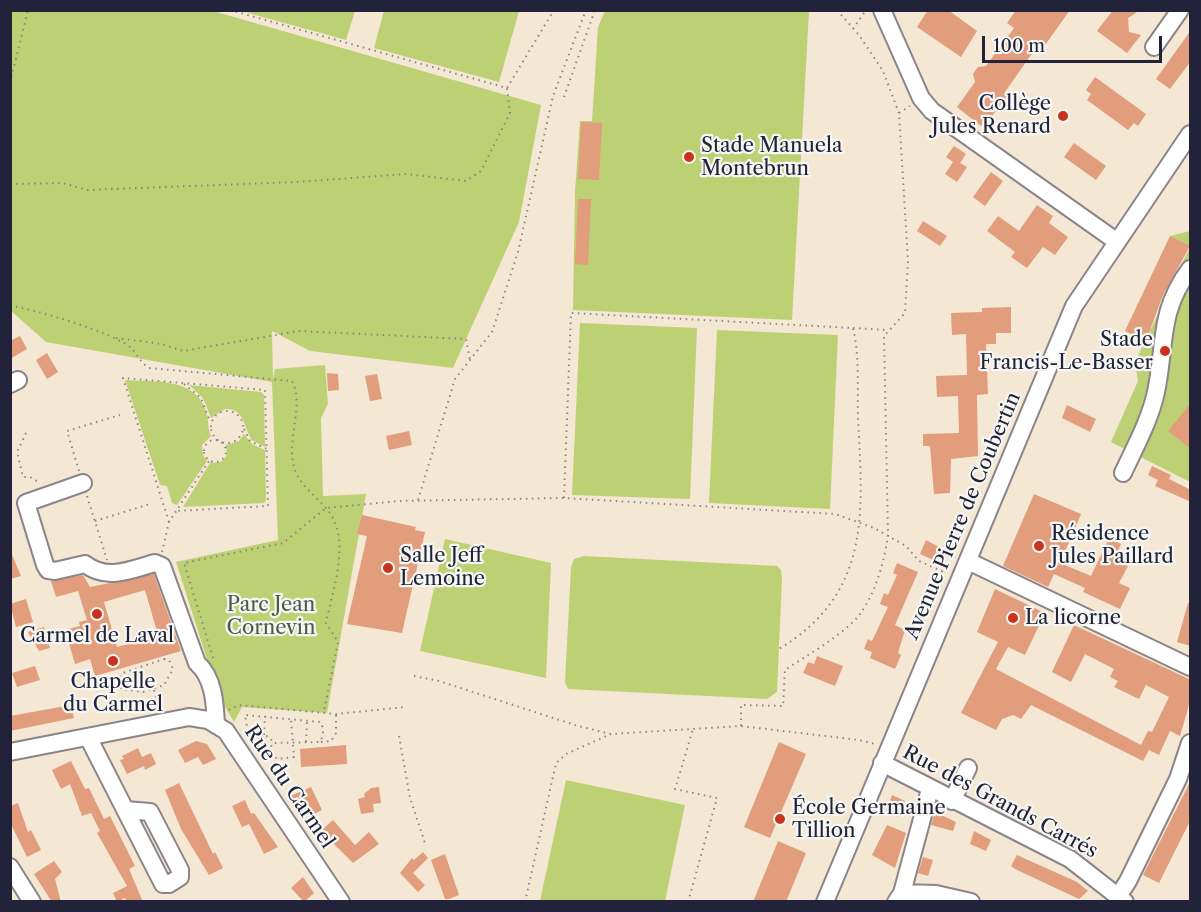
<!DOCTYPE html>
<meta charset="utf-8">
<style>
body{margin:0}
#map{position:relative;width:1201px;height:912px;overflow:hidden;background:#f4e7d4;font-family:"Libre Caslon Text",serif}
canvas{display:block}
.frame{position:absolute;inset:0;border:12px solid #22223b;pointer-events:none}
.scale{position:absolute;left:982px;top:36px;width:180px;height:27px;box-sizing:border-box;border:3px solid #22223b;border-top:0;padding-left:8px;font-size:18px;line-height:21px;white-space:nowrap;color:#22223b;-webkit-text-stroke:4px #f6f6f2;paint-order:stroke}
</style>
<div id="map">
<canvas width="1201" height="912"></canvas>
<div class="frame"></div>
<div class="scale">100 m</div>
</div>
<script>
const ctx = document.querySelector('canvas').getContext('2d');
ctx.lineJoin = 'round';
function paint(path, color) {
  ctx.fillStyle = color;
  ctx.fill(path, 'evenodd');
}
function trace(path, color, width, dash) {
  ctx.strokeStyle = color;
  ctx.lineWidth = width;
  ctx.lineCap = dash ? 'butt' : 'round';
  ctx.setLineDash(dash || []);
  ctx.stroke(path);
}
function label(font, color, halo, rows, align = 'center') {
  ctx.font = font + ' "Libre Caslon Text",serif';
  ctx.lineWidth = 4.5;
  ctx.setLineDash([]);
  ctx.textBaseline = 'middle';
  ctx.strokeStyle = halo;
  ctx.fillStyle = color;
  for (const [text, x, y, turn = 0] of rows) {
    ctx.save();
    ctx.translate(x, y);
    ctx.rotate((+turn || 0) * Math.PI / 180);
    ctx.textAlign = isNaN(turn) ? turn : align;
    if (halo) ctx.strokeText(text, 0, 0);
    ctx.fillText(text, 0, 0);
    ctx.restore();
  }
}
const green = new Path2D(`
 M11,11H213L541,105L519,222L453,368L310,351L272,331L273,379L275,369L325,365L328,404L321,418L323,496L366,494L327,713L242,707L234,722L219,697L176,562L278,540L272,382L46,342L11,311Z
 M241,11H355L346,40Z
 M384,11H519L499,82L374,48Z
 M605,11H809L792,320L573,310L575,192L580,121H592L598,27Z
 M1190,231V482L1111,442L1138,381L1135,362L1190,247L1170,236Z
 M580,323L697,328L690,499L572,495Z
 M717,330L838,335L830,509L709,503Z
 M125,380C153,382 192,377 205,408C209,417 207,427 211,436L202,445L203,455L207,461L177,505L172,503L167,486L160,485Z
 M189,385L261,392L264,395L265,447L252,440C243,427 245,408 225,409L211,418L203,398Z
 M244,434L252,444L265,450L266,500L264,503L183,507L210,463L221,462L227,455L226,445L239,441Z
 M445,539L551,563L546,678L420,651Z
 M584,556L777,566L781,570L782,579L777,692L767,699L568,689L565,682L571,567L574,559Z
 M566,780L685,805L665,901H540Z`);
const building = new Path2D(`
 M928,10H948L977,31L961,57L917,27Z
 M1016,10H1070L1043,48L1038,45L1005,92L1008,94L990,119L987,117L981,126L957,107L975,82L973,74L978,67L986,66L1014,28L1007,23Z
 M1113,10H1140L1128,18L1129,32L1141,35L1127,53L1097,31Z
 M1191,30V61L1170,89L1156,79Z
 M1095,77L1146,114L1138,126L1134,123L1128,130L1087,100L1091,94L1086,90Z
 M581,122L602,123L599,180L578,179Z
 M1074,143L1106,166L1096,180L1064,157Z
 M954,146L966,154L960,163L967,167L957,182L945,174L953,162L946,157Z
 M991,172L1003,181L985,206L973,197Z
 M578,199H591L588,265L575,264Z
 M1037,205L1053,216L1049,223L1068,237L1055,255L1043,247L1027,268L1011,257L1015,252L987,231L998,216L1019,231Z
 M923,221L947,236L940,246L917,231Z
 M1170,236L1190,246L1163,295L1146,341L1125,331Z
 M1011,307V333H996V344H986L988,394L977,395L978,456L951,459L950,493L934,494L930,446H923V434L959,433L958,396L937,397L936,376L967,375L966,334L952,335L951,313L982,312V308Z
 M20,336L27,349L10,359V341Z
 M47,353L58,372L47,379L36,360Z
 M327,373L338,374L339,390L328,391Z
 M377,374L382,399L370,401L365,376Z
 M1191,403V449L1168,431Z
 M1067,405L1096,419L1090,432L1062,418Z
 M409,431L412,445L389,450L386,436Z
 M1152,466L1171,475L1169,479L1191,490V502L1155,486L1158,480L1148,475Z
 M1034,494L1081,514L1060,563L1091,576L1109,538L1121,544L1117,553L1128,559L1125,564L1128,566L1119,583L1130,588L1120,609L1083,592L1085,588L1054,574L1048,587L1003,566Z
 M362,515L416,527L415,530L425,532L402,633L347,624L367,536L357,534Z
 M926,540L939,547L933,560L920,554Z
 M10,550L21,576L10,579Z
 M897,563L918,572L895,625L905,630L898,653L901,655L895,669L870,658L872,652L864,649L868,639L872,641L888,607L880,604L884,593L888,595L897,575L893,573Z
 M154,574L181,651L95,676L90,659L75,664L65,630L80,626L79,622L87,620L78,591L56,597L51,581L83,575L90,587ZM145,590L158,635L117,647L104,602Z
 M995,589L1045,613L1025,655L1008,647L996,669L1141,745L1148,731L1152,732L1169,697L1146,685L1139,699L1114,687L1118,681L1110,677L1114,669L1085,654L1071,682L1052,672L1074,625L1191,680V698L1180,736L1170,731L1159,755L1149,750L1143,761L1031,705L1021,719L1013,715L1002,719L996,730L961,713L998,642L977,632Z
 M26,599L33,622L16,627L10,604Z
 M1188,603L1191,604V646L1177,642Z
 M44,627L50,648L39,651L28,632Z
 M817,656L843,666L835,686L803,673L808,662L814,664Z
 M35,666L40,680L17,687L12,673Z
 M71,705L74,718L10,731V716Z
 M196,741L207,744L216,759L203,765L198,757L185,763L178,750Z
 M779,742L806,754L770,838L744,827Z
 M346,745L347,764L301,767L300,749Z
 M138,748L142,757L151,753L156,764L145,770L144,766L127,774L120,760L124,759L122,756Z
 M71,761L85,789L89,788L104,819L110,816L135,866L129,869L143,902H127L125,898L117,902L113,893L127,886L97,833L100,831L91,813L82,816L70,784L61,789L52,770Z
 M1191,780V819L1159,883L1143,875Z
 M179,783L213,854L215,852L223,868L209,875L181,829L165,790Z
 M311,787L322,810L310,816L303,802L286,798Z
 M379,787L381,803L373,804L374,812L361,814L358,799L365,797L364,794L371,788Z
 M892,795L905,801L898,817L886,811Z
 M245,800L251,814L254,813L278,847L264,854L249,824L242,827L232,806Z
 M18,803L28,832L31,830L41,850L27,857L10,822V806Z
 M935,812L956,822L953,831L931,825Z
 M333,820L355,845L369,832L379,844L353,863L321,831Z
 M887,825L906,833L895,868L872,855Z
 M974,831L991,840L986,851L970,844Z
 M778,841L806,853L786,902H753Z
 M423,852L428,858L413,873L425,885L418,892L400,873L412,858L414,860Z
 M445,854L459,895L449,899H445L431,860Z
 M1017,855L1077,882L1088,891L1079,899L1015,869L1011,866Z
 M923,857L933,860L928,876L918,873Z
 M54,861L62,872L55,879L61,902H52L34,874Z
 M303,877L314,893L304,902L291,888Z`);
const path = new Path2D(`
 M230,10L507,88L554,10
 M853,29L866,10
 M10,83L28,10
 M564,97L595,10
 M899,113L910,106
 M10,184L62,183L88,190L296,182L407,174L466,181L481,171L510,113L507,88
 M10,306C32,308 117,334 131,348C138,355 140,362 149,368L292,381C304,402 288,438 293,463C297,484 312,492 325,507C353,537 333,588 326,623L338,642L324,711
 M853,328L886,330
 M116,338L162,344L183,351L299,331L466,339L470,360
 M184,384L201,398L210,422
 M211 427a16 16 0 1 1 32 0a16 16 0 1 1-32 0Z
 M244,429L250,441L267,449
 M26,433L17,452L23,477H30L40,483
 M204 451a11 11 0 1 1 22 0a11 11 0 1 1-22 0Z
 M79,471L67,431L120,415
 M87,496L107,560
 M564,498L571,313L853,328C860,357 857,390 858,419C863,514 871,593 779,649
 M418,500L455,379L492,332L518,252L553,96L586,10
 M95,521L150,504
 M169,522L123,378L265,390L268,506L176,511
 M162,552L169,522L209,461
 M213,658L184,563L283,543L326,508L399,501L564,498L835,514L874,528L906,546L919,561L946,573
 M164,659L169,660L173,669L164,685L143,692L121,689L119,678L123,673Z
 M414,676L439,681L578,726L611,734L741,726L859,740L875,744
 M154,690L159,708
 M229,710L239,705L336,714L406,707
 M741,726V705L783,706L785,670C806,656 846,633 860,614C876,592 884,562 888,536L884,336L905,313L908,261L899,113L883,71L859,35L837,10
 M264,735L265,716
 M399,736L410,798L425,843
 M258 743a7 7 0 1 1 14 0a7 7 0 1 1-14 0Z
 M259,738L247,727L245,715L320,722C324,726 324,738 319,742L271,743
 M306,742L307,721
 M321,742L331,741L336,733V714
 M268,748L277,759L294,757L291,719
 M525,902L556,763L566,754L611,734
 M688,902L717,798L675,789L693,729`);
const minor = new Path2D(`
 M882,10L921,98L932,111L1116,241
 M1154,47L1180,10
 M10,384L18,380
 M1123,473C1135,447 1150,420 1156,392C1166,344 1158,312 1190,269
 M83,483L26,503L45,565L48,570L55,571L85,564C107,581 130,570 155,563L162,566L197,663C214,678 215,704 216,725
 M968,561L1190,667
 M88,737L163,884H169L180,877V870L150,812L125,810
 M10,752L189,717L208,720L226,731L341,902
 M882,763L1070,859L1125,902
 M952,801L968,768
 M10,867L32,902
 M902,893L936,894L971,902
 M1119,895L1128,881L1178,779L1190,743
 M825,902L1074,306L1190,134
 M896,902L902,893L930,789`);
const markers = [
 [1063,116,6,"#c8321e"],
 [689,157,6,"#c8321e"],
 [1165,351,6,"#c8321e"],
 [1039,546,6,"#c8321e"],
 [388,568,6,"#c8321e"],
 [97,614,6,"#c8321e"],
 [1013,618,6,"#c8321e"],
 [113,661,6,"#c8321e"],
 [780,819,6,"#c8321e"]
];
const poiNames = [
 ["Collège",1051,104,"right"],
 ["Jules Renard",1051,127,"right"],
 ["Stade Manuela",701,146],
 ["Montebrun",701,169],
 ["Stade",1153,340,"right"],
 ["Francis-Le-Basser",1153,363,"right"],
 ["Résidence",1051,534],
 ["Jules Paillard",1051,557],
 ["Salle Jeff",400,556],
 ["Lemoine",400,579],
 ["La licorne",1025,618],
 ["Carmel de Laval",97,636,"center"],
 ["Chapelle",113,682,"center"],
 ["du Carmel",113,705,"center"],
 ["École Germaine",792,808],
 ["Tillion",792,831]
];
const streetNames = [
 ["Avenue Pierre de Coubertin",963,516,-67],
 ["Rue du Carmel",289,787,56],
 ["Rue des Grands Carrés",1000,802,28]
];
const parkNames = [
 ["Parc Jean",271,605],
 ["Cornevin",271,628]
];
paint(green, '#bdd174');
paint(building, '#e19d7c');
trace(minor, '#8b8488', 20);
trace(path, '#8b8488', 2, [1.5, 4.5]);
trace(minor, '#fff', 16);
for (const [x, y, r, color] of markers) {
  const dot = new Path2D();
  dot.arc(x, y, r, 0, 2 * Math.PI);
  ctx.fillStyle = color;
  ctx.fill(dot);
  trace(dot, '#f6f6f2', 2);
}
label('20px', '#22223b', '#f6f6f2', poiNames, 'left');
label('20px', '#22223b', '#f6f6f2', streetNames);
label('20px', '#50574c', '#f6f6f2', parkNames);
</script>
